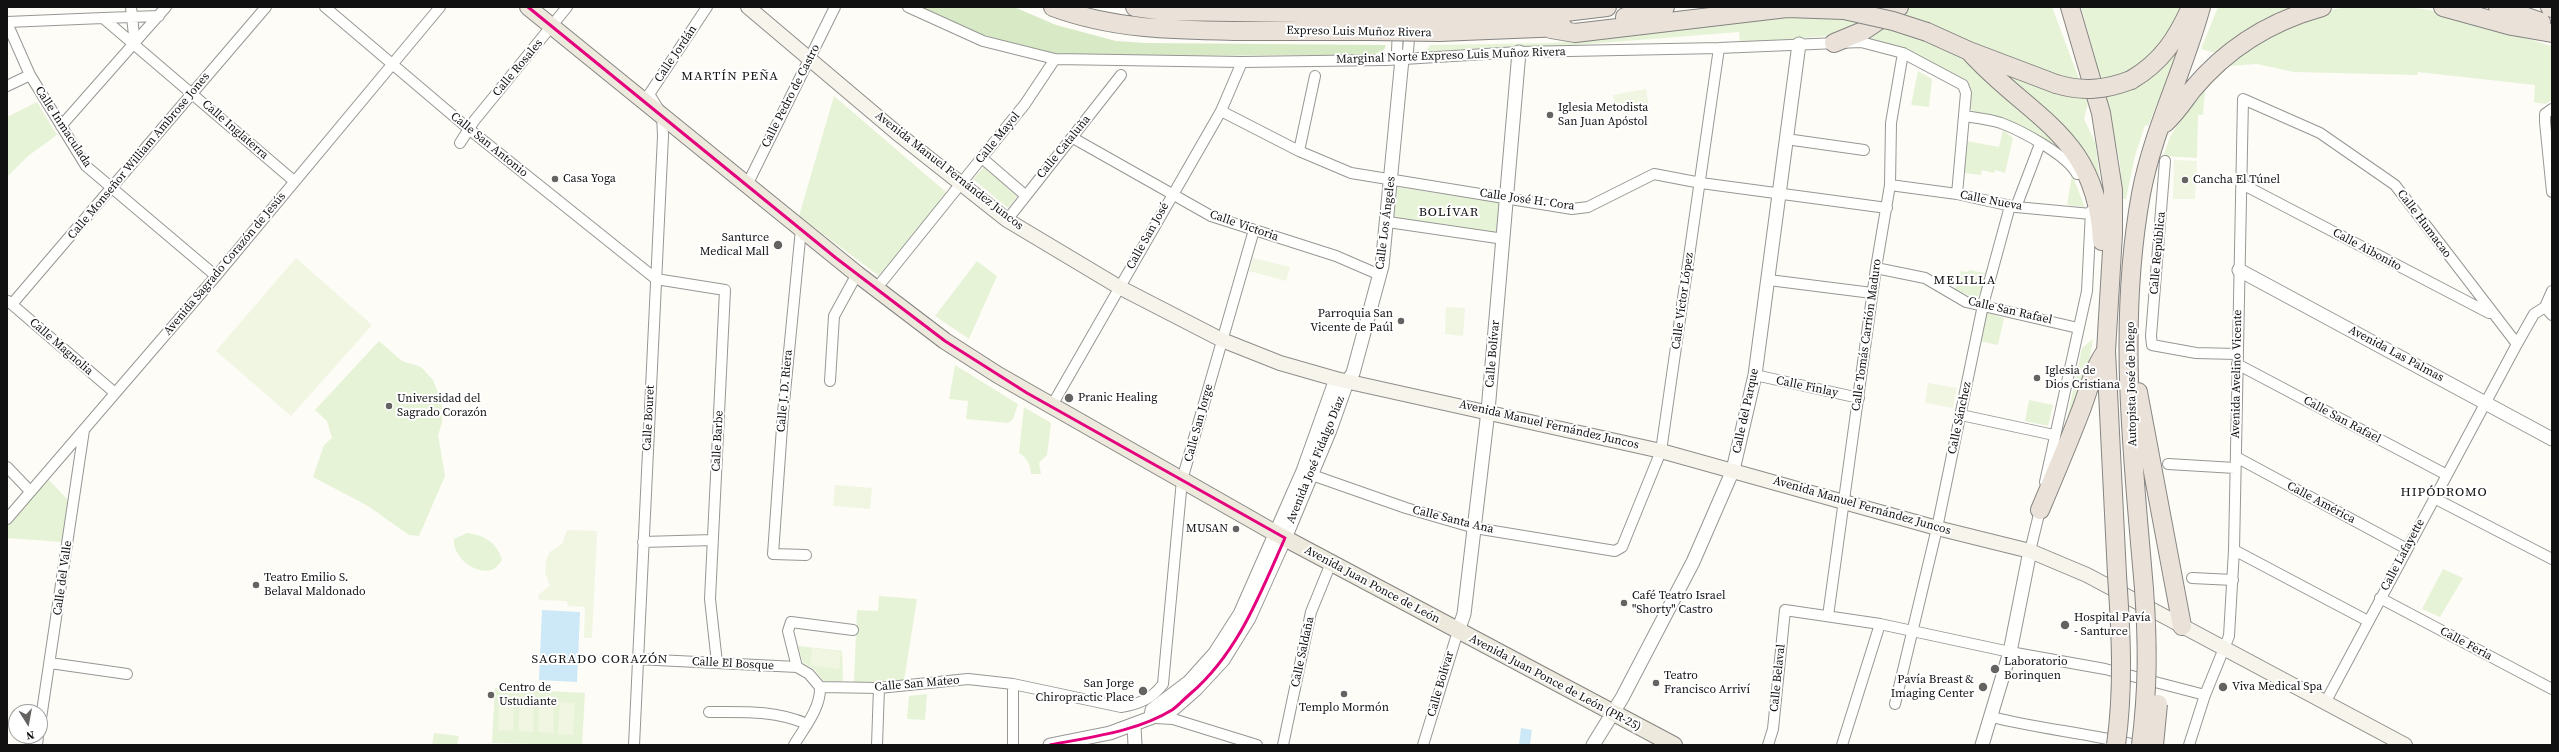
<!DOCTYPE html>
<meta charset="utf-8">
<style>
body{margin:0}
#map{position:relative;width:2559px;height:752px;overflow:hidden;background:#fdfcf7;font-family:"Source Serif 4",serif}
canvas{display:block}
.frame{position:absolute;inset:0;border:8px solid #111;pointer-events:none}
.north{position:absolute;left:8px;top:704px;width:40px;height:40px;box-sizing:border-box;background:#fff;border:1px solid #a0a0a0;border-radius:50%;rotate:169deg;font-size:11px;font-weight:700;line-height:16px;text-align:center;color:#111}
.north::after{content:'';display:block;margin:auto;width:14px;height:18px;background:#646362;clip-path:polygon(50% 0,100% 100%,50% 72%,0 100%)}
</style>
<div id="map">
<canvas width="2559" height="752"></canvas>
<div class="frame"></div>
<div class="north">N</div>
</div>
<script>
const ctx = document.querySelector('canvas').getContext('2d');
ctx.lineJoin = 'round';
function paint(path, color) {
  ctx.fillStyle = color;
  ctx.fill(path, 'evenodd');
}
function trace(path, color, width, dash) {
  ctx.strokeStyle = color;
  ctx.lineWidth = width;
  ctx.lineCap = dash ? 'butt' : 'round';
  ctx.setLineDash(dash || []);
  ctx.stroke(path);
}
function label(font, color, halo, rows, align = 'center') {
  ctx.font = font + ' "Source Serif 4",serif';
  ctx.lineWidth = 4;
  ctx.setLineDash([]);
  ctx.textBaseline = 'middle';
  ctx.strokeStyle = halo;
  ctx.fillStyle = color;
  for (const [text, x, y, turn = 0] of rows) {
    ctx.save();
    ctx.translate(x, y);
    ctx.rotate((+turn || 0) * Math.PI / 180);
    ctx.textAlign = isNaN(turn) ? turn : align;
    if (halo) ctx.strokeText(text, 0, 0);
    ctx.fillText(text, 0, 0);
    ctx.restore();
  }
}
const green = new Path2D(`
 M1906,7H2052L2081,84L2045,75L1898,14Z
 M2081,7H2186L2164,46L2131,70L2102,82Z
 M2218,7H2304L2219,54L2201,49Z
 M2348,7H2408L2430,10L2552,46V100L2545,104L2534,102L2535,85L2418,72L2417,75L2294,72L2257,64L2229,66L2205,90L2203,115H2198L2197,158L2163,156L2170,137L2185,113L2182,110L2253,40L2329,10Z
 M1803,14L1869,22L1827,36L1740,43L1739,32L1526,49L1426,53V50L1430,45L1554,43Z
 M2191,22L2148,126L2145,125L2135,156L2126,199H2122L2120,163L2106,95Z
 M1882,25L1955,50L2016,99L2077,166L1969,109L1970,93C1937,68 1905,44 1863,38Z
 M1918,71L1932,79L1929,107L1911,105Z
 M2010,71L2086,97L2088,103L2084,119L2095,142L2100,179L2094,180L2006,80Z
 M834,96L947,193L879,276L799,216Z
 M37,102L57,135L28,156L7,177V117Z
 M2003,130L2013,138L2005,173L1995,170L1994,173L1982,170L1981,175L1964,173L1967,141L1999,147Z
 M984,167L1018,195L1008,208L973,179Z
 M2072,175L2085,207L2067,205Z
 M1397,187L1501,203L1496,235L1394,218Z
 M977,261L997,276L969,339L935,316Z
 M1969,270L1985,273L1983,288L1976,299L1955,289L1961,271L1968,272Z
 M1985,312L2004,318L1998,345L1979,341Z
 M2093,339L2087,374L2058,462L2082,348Z
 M379,341L402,361L421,367L433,380L442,402V423L438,435L445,476L419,536L409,535L368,506L313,477L324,445L332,438L327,421L315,410Z
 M955,365L1018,404L1013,419L1008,423L966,419L968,401L949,399Z
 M2029,400L2053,405L2048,426L2025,421Z
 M1024,407L1051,423L1047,455L1039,463L1041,474H1031C1030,464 1027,458 1019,453Z
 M49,480L68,500L62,542L7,538V522Z
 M467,533C484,535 496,542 502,559C492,585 452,563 454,539Z
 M2443,569L2463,578L2440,617L2422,609Z
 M879,596L917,599L904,681L854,682L857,610L878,611Z
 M798,646L842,651L843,681H823L814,669L803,663Z
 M495,688L585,693L582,745L492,743Z
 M927,694L925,720L907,719L909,696Z
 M434,733L459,736L457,745H432Z`);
const forest = new Path2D(`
 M919,7H1014L1056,25L1116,41L1145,43L1386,45L1384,50L1373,55L1109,56L1050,53L980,34Z`);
const pitch = new Path2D(`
 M1646,89L1649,107L1616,113L1613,95Z
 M2174,160L2197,161L2195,199H2173Z
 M296,258L372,325L291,416L216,351Z
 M1253,258L1290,267L1286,281L1249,271Z
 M1446,307L1465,308L1463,336L1445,334Z
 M1928,383L1957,388L1953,408L1925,403Z
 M835,485L872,488L870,509L833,506Z
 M567,530L597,531L592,638H584L585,607L568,606L567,601L540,600L538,595L550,586L545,573L546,561L550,552L562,544Z
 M812,648L841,652L839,669L810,665Z
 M499,698L514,699L513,731L498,730Z
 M520,699H534L533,732L518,731Z
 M539,700L554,701L553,733L538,732Z
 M560,702L575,703L573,735L558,734Z`);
const water = new Path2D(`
 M542,610L580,612L577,682L539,680Z
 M1521,728L1532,730L1530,745H1519Z`);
const minor = new Path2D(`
 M131,7L135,45
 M325,7L470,130L656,279L725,290L710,599L717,663
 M908,7L983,41L1055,59L1242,62L1387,60L1519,52L1719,48L1861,42L1903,53L1963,85L1966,93L1957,194
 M103,18L159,16
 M7,22L103,18L294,181
 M7,23L30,75L86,166L216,276
 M1398,28L1397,51L1402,59L1408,51L1410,27
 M7,86L30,75
 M646,99L707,7
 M2552,109L2545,114V122L2552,192
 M1221,111L1299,151L1351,173L1572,209L1588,207L1654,174L1701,183L1887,208
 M1964,116C1977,118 1989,119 2001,123C2022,131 2067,155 2077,174
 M61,126L166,7
 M1073,138L1211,216L1336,256L1380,275
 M1786,139L1864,150
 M460,143L474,121L567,7
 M1299,151L1315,76
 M982,158L1025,195
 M2165,161L2151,336L2152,345L2196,353L2237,354
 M2242,184L2489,313
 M747,185L835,7
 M1890,185L1957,194L2016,207L2091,214
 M2016,207L2040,144
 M1007,220L1121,75
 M1388,222L1504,239
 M801,229L783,413L773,554L806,555
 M1876,268L1925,278L1966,302L2078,328
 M1769,280L1872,293
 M876,289L1025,104L1055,59
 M8,301L115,393
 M12,304L266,7
 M2545,307L2552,291
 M2545,307L2552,315
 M2237,364L2447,475
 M1755,375L1859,398
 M830,381L834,316L857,274
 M1051,407L1221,111L1242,62
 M1961,415L2054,435
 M2236,457L2407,549
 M2168,464L2235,468
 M7,467L30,491
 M1312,475L1406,508L1475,528L1615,551L1622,547L1661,451L1719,48
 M2045,482L2087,291L2091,211
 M2434,498L2552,559
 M7,519L216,276L440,7
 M643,542L713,540
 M2234,550L2368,621
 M2030,551L2041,506
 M2192,578L2233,580
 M2380,598L2552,689
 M1828,616L1876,268L1890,185L1891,123L1903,53
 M637,659L797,667L809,674L820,687
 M50,663L127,674
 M797,667L788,631L791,622L853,630
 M1013,684V745
 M820,687L879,688L968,679L1013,684L1121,707C1139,704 1152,699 1163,684L1182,480L1254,230
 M2325,703L2517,344L2534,314L2545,307
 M1895,704L1937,528L1983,305L2010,206
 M709,712C743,712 775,710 807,724
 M1992,717C2039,729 2088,733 2135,745
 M1155,718L1173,719L1257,745
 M40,725L84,430
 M37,745L38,736
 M634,745L663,136L662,115L649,94
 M794,745C804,728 821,708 820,687
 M877,745L879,688
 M1283,745L1311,612L1331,563
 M1423,745L1458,631
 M1768,745L1773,729L1785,610L1880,624L2010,652L2105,669L2205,695
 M1842,745L1880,624
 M2189,745L2205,695L2229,636L2234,550L2243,99L2320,133L2395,185L2517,344`);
const tertiary = new Path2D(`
 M2239,270L2552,439
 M1458,631L1464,614L1488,411L1519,52
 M1151,717L1152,710L1189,682L1215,653L1240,614L1303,471L1336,379
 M1134,726L1135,745
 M1050,745L1110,733L1172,710L1196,689L1223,660L1249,618L1285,538L1330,430L1347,382L1353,373L1382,266L1402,59
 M1593,745L1622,698L1693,562L1733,470L1755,375L1799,44
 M1982,745L2010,652L2030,551`);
const secondary = new Path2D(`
 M748,7L897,133L1007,220L1119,287L1222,340L1280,363L1336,379L1661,451L1937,528L2030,551L2087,575L2405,745`);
const primary = new Path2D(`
 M528,7L857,274L945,341L998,375L1275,533L1674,745`);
const motorway = new Path2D(`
 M1053,7C1114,30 1178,30 1242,31C1285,31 1327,31 1370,31
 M1135,7L1164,11L1371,14
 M2070,7L2101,113L2113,190V234L2106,351L2117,575
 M2443,7L2512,26L2552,33
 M2498,7L2541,22
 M2550,7L2552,8
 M1440,15L1557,13L1607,7
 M1625,17L1665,7
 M1551,29L1575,33L1787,8L1844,10
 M1439,32L1563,27
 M1927,32L1969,51L2056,84
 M1834,43L1863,31L1899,7
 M1969,51C2030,119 2097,134 2102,241
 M2131,80C2162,62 2177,38 2191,7
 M2165,123C2176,113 2183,102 2192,90C2226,49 2271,21 2322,7
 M2138,392L2182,626
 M2040,510C2054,477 2068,444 2081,410C2089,389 2093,369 2106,351
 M2144,589C2133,458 2117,325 2141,194C2153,130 2184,70 2201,7`);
const motorwayBridge = new Path2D(`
 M1844,10L1893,21L1927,32
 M1371,14L1440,15
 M1370,31L1439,32
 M2056,84C2083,92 2105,90 2131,80
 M2116,745C2124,688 2121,633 2117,575
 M2141,745C2148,689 2148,645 2144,589
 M2154,745L2158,704`);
const bus1 = new Path2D(`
 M528,7L836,258L945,341L1027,393L1285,538C1260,594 1238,653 1190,694C1184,699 1178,706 1172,710C1136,732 1090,737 1050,745`);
const markers = [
 [1550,115,4,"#646362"],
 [555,179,4,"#646362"],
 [2185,180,4,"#646362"],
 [778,245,5,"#646362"],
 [1401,321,4,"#646362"],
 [2037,378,4,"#646362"],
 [1069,398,5,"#646362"],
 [389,406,4,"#646362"],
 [1236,529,4,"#646362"],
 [256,585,4,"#646362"],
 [1624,603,4,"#646362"],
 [2065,625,5,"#646362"],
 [1995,669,5,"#646362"],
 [1656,683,4,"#646362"],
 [1983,687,5,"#646362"],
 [2223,687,5,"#646362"],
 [1143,691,5,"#646362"],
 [1344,694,4,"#646362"],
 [491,695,4,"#646362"]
];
const streetNames = [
 ["Expreso Luis Muñoz Rivera",1359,32,1],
 ["Calle Jordán",676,54,-56],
 ["Marginal Norte Expreso Luis Muñoz Rivera",1451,56,-2],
 ["Calle Rosales",518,68,-50],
 ["Calle Pedro de Castro",791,96,-63],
 ["Calle Inmaculada",63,127,57],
 ["Calle Inglaterra",235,130,41],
 ["Calle Mayol",998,138,-51],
 ["Calle San Antonio",489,145,39],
 ["Calle Cataluña",1064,147,-51],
 ["Calle Monseñor William Ambrose Jones",139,156,-50],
 ["Avenida Manuel Fernández Juncos",949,171,38],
 ["Calle José H. Cora",1527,200,8],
 ["Calle Nueva",1991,201,11],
 ["Calle Los Ángeles",1386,223,-83],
 ["Calle Humacao",2424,224,53],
 ["Calle Victoria",1244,226,19],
 ["Calle San José",1148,236,-61],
 ["Calle Aibonito",2367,250,28],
 ["Calle República",2158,253,-85],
 ["Avenida Sagrado Corazón de Jesús",225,264,-50],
 ["Calle Víctor López",1683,301,-82],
 ["Calle San Rafael",2010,311,13],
 ["Calle Tomás Carrión Maduro",1867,335,-82],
 ["Calle Magnolia",61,347,41],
 ["Calle Bolívar",1493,354,-85],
 ["Avenida Las Palmas",2396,354,28],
 ["Avenida Avelino Vicente",2237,374,-89],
 ["Autopista José de Diego",2132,384,-91],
 ["Calle Finlay",1807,387,12],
 ["Calle J. D. Riera",785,391,-85],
 ["Calle del Parque",1746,411,-78],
 ["Calle Bouret",649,418,-87],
 ["Calle Sánchez",1960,418,-78],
 ["Calle San Rafael",2342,420,28],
 ["Calle San Jorge",1199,423,-75],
 ["Avenida Manuel Fernández Juncos",1549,425,13],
 ["Calle Barbe",718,441,-87],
 ["Avenida José Fidalgo Díaz",1316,460,-68],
 ["Calle América",2321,503,28],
 ["Avenida Manuel Fernández Juncos",1862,506,16],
 ["Calle Santa Ana",1453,520,14],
 ["Calle Lafayette",2403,555,-62],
 ["Calle del Valle",63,578,-82],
 ["Avenida Juan Ponce de León",1372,585,28],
 ["Calle Feria",2466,644,28],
 ["Calle Saldaña",1303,652,-78],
 ["Calle El Bosque",733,664,3],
 ["Calle Belaval",1778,678,-84],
 ["Avenida Juan Ponce de León (PR-25)",1555,683,28],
 ["Calle San Mateo",917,684,-5],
 ["Calle Bolívar",1441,684,-74]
];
const poiNames = [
 ["Iglesia Metodista",1558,108],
 ["San Juan Apόstol",1558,122],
 ["Casa Yoga",563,179],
 ["Cancha El Túnel",2193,180],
 ["Santurce",769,238,"right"],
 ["Medical Mall",769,252,"right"],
 ["Parroquia San",1393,314,"right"],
 ["Vicente de Paúl",1393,328,"right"],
 ["Iglesia de",2045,371],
 ["Dios Cristiana",2045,385],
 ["Pranic Healing",1078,398],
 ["Universidad del",397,399],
 ["Sagrado Corazón",397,413],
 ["MUSAN",1228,529,"right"],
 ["Teatro Emilio S.",264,578],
 ["Belaval Maldonado",264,592],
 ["Café Teatro Israel",1632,596],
 ["\"Shorty\" Castro",1632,610],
 ["Hospital Pavía",2074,618],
 ["- Santurce",2074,632],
 ["Laboratorio",2004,662],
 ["Borinquen",2004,676],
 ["Teatro",1664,676],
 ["Francisco Arriví",1664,690],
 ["Pavía Breast &",1974,680,"right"],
 ["Imaging Center",1974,694,"right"],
 ["San Jorge",1134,684,"right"],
 ["Chiropractic Place",1134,698,"right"],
 ["Viva Medical Spa",2232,687],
 ["Centro de",499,688],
 ["Ustudiante",499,702],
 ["Templo Mormón",1344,708,"center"]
];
const neighbourhoodNames = [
 ["MARTÍN PEÑA",730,77],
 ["BOLÍVAR",1449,213],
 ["MELILLA",1965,281],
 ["HIPÓDROMO",2444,493],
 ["SAGRADO CORAZÓN",600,660]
];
paint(green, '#e7f3d7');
paint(forest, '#d8eac5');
paint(pitch, '#f0f6e1');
paint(water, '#cde8f7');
trace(minor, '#979795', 12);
trace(tertiary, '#979795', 15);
trace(secondary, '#8e8d8b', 16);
trace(primary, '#858482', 18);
trace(motorway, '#858482', 20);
trace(minor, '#fffffe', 10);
trace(tertiary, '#fffffe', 13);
trace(secondary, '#f6f4eb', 14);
trace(primary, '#ede9dc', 16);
trace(motorway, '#eae1d8', 18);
trace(motorwayBridge, '#858482', 20, []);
trace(motorwayBridge, '#eae1d8', 18);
trace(bus1, '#e5007d', 3);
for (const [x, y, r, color] of markers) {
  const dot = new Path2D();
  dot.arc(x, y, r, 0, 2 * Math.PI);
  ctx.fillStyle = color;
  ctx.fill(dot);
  trace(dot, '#fff', 1.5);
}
label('12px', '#111', '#fff', streetNames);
label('12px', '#111', '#fff', poiNames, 'left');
ctx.letterSpacing = '1px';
label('13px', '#111', '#fff', neighbourhoodNames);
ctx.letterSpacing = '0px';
</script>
